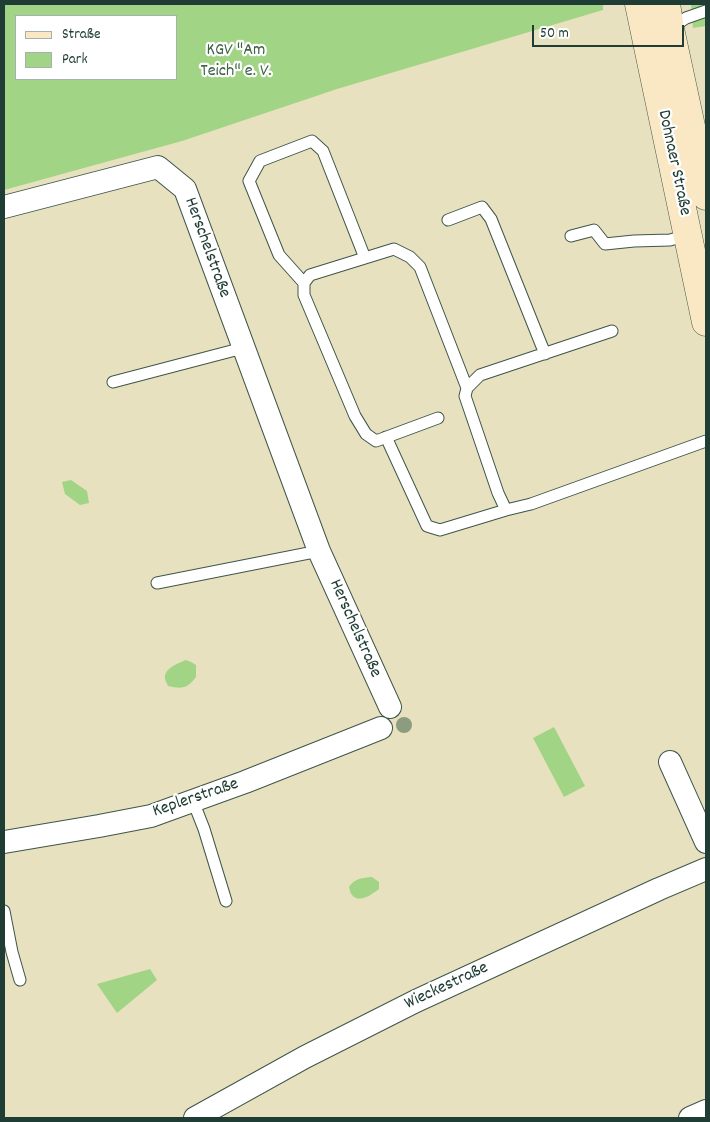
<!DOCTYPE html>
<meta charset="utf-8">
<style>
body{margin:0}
#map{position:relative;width:710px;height:1122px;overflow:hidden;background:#e8e1bf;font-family:Dekko,sans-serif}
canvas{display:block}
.frame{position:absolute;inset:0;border:5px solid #1f3d34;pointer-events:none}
.legend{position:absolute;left:15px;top:15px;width:162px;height:65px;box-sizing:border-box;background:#fff;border:1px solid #a5b1ae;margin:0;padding:6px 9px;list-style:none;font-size:15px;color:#1f3d34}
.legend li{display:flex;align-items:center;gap:10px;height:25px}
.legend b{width:25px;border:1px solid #a5b1ae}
.scale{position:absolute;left:532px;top:25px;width:152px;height:22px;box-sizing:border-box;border:2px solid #1f3d34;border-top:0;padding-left:6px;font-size:15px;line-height:18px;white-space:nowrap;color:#1f3d34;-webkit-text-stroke:4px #fff;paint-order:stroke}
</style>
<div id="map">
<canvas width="710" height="1122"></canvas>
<div class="frame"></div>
<ul class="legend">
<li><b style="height:6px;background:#fae7c3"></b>Straße</li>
<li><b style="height:14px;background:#a1d484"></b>Park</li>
</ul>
<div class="scale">50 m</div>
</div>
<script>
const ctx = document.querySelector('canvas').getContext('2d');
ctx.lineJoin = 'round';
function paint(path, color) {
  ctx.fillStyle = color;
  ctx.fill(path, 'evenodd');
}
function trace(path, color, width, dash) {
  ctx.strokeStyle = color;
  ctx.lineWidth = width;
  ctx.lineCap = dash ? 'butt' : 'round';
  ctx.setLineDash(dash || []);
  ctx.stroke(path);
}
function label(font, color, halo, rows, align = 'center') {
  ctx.font = font + ' Dekko,sans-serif';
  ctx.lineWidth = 4.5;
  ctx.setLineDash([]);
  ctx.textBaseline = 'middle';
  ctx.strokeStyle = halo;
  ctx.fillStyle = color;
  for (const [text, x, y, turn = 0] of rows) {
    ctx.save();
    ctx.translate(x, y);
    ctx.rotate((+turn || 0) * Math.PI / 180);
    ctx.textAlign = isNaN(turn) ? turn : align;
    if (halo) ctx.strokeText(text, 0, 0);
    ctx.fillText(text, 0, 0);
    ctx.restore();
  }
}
const green = new Path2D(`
 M4,4H603V10L337,89L182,141L4,190ZM176,16V79H16V16Z
 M691,4H706V26L693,28Z
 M71,480L87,491L89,503L80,505L65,494L62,482Z
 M186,660L191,662L196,665V677C187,689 182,689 168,686C167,683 165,681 165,678C164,668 179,663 186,660Z
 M554,727L585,786L564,797L533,738Z
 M372,877L379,882V889C372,894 360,904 352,895C350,893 350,890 349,887C355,878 362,878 372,877Z
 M150,969L157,980L117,1013L97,984Z`);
const lane = new Path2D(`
 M670,29L686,18L706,11
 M448,220L482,207L491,219L545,354
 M571,236L594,230L605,244L634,241L670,240L688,235
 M304,283L279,255L249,181L260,161L312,141L323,151L365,258
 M612,331L480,375L467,388L465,396L498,493L506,510L531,504L706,441
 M113,382L243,348
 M438,418L376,441L366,434L355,416L304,295V283L310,275L394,249L410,257L420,267L467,388
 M386,437L427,526L440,530L506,510
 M157,583L319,551
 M193,801L204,829L226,901
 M4,911L12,952L20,980`);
const street = new Path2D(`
 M4,207L158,167L185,189L319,551L390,707
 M670,762L706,842
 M4,842L99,826L151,816L245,782L381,728
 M195,1118L305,1057L416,1001L659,889L706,869
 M690,1118L706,1111`);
const secondary = new Path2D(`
 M639,4L706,322
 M666,4L670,29L706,196`);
const trees = [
 [404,725]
];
const parkNames = [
 ["KGV \"Am",236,52],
 ["Teich\" e. V.",236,73]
];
const streetNames = [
 ["Dohnaer Straße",673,163,78],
 ["Herschelstraße",206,248,70],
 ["Herschelstraße",354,629,66],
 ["Keplerstraße",196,799,-19],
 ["Wieckestraße",447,987,-25]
];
paint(green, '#a1d484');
trace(lane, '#3d5649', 13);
trace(street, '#3d5649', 24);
trace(secondary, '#3d5649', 29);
trace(lane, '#fff', 11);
trace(street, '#fff', 22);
trace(secondary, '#fae7c3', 28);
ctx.fillStyle = '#8c9c7e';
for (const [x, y] of trees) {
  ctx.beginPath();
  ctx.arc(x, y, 8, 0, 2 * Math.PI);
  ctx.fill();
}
label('18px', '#406348', '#fff', parkNames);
label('18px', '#1f3d34', '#fff', streetNames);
</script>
